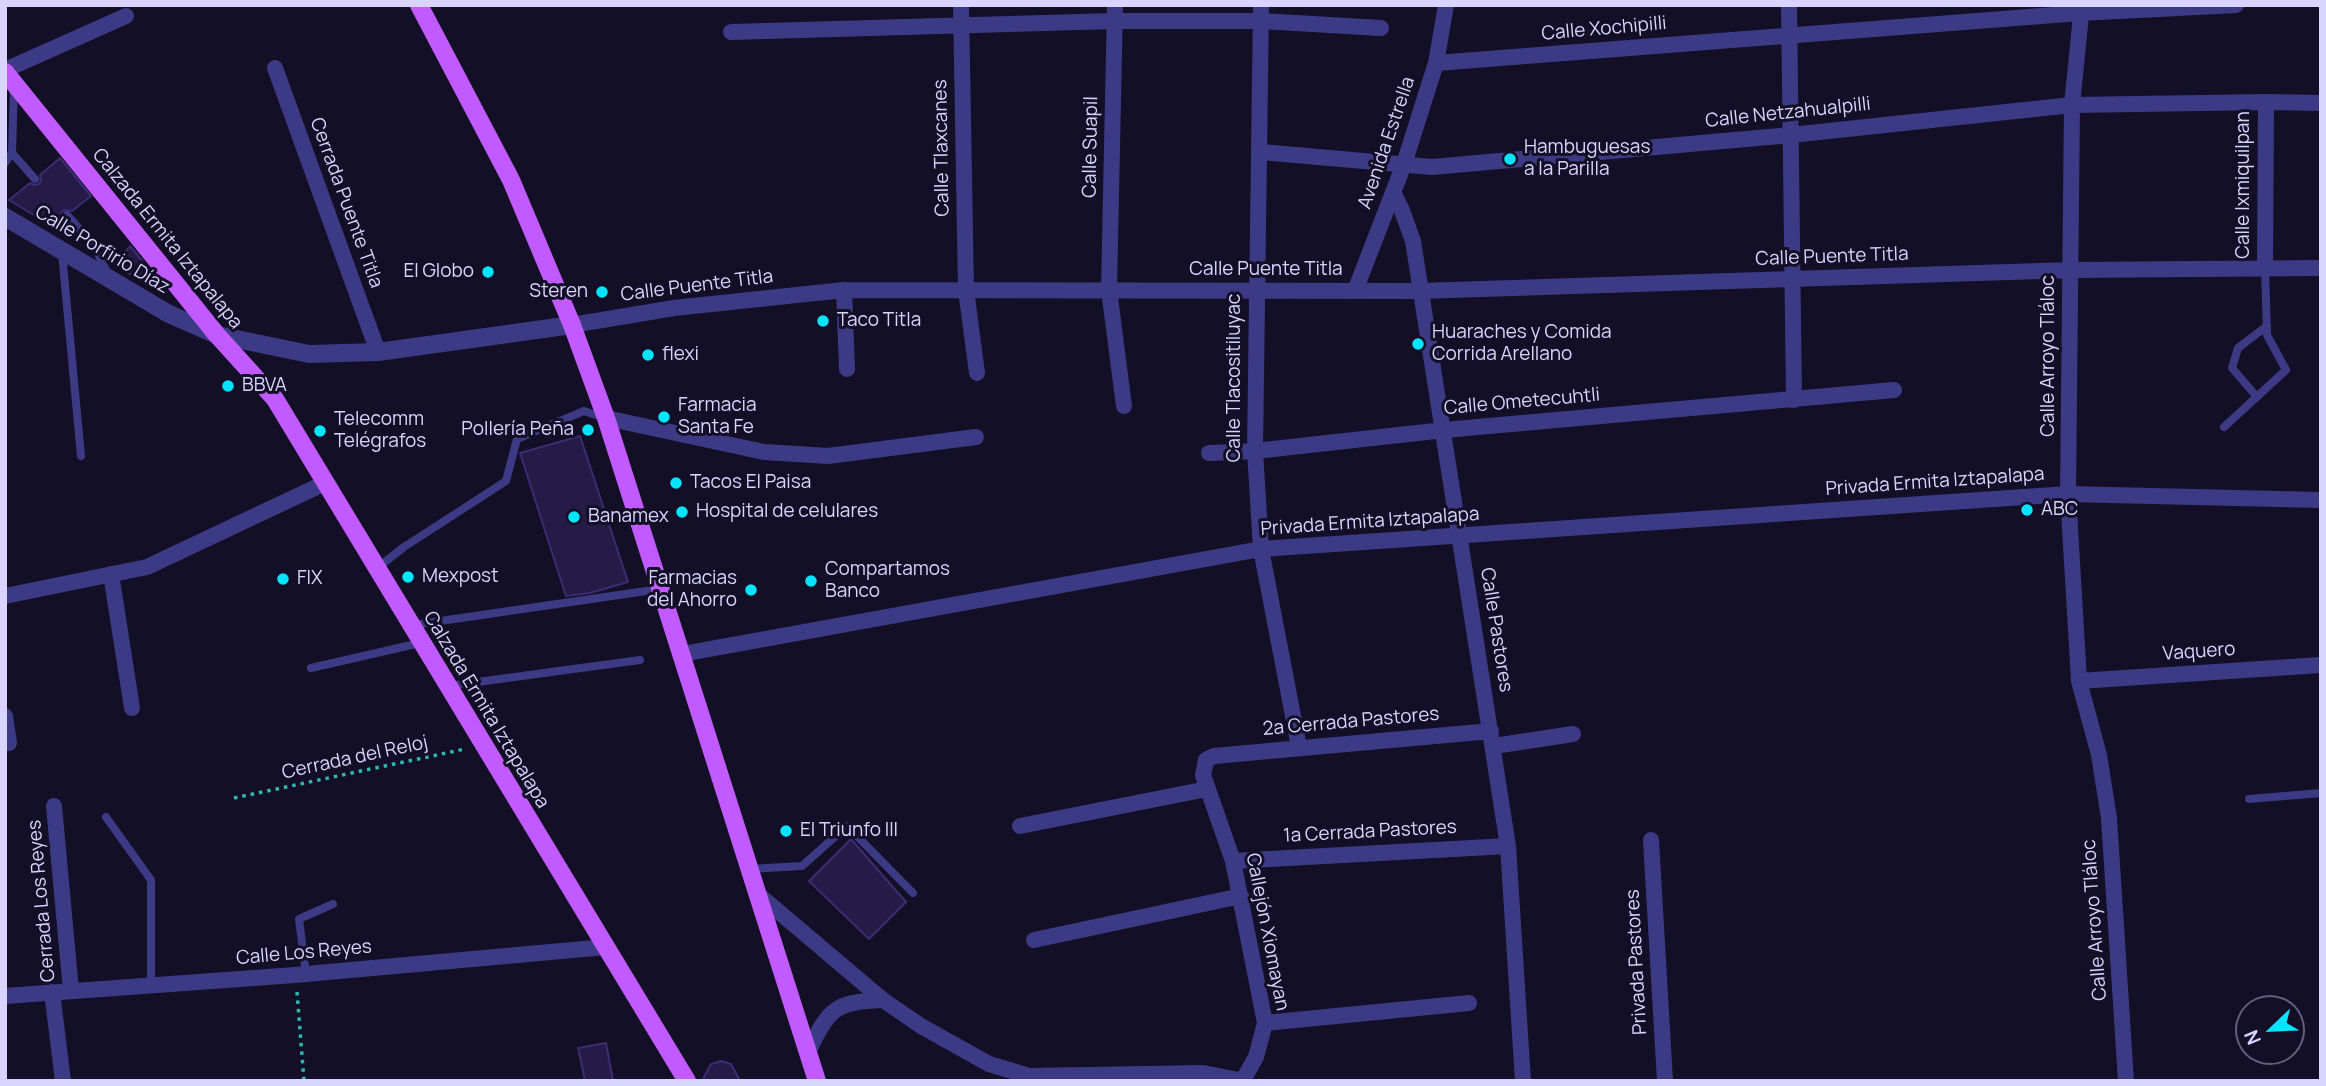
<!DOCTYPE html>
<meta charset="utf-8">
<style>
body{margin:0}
#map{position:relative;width:2326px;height:1086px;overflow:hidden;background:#130f26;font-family:Manrope,sans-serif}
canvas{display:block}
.frame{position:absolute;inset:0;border:7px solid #d9d4ff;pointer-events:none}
.north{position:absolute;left:2235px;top:995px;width:70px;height:70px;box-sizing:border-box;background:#130f26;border:2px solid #625e7d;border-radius:50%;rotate:247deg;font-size:19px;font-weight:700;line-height:28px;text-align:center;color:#d9d4ff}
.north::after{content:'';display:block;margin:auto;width:24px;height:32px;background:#00e5ff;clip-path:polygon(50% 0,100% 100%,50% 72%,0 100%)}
</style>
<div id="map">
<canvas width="2326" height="1086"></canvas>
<div class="frame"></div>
<div class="north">N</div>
</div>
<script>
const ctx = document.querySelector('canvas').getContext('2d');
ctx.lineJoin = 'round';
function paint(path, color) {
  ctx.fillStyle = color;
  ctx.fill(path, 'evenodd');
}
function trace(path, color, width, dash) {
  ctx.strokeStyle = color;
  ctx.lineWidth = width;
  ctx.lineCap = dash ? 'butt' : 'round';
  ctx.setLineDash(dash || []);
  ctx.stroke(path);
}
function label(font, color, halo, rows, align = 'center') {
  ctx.font = font + ' Manrope,sans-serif';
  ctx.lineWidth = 6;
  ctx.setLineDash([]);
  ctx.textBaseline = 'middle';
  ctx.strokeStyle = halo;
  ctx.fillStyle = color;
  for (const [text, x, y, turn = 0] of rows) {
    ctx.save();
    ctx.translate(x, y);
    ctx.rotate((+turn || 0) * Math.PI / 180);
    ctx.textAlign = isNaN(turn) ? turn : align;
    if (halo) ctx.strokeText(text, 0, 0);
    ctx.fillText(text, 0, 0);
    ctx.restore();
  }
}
const building = new Path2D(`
 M60,158L91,196L72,211L63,210L61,214L62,219L52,226L9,200L30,183L34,185L39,184L41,180L40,175Z
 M130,246L157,279L148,285L115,265Z
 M580,436L628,582L590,593L566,596L520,453Z
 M851,839L906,902L869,939L809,881Z
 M606,1043L613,1081H585L578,1048Z
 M721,1061L731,1064L740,1081H702L711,1064Z`);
const path = new Path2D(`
 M234,798L465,749
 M297,992L304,1081`);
const service = new Path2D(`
 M12,153L14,86
 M5,163L12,153L35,179
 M67,215L93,244L107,272
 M62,253L81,456
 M2257,397L2232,368L2238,348L2267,326
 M2224,427L2286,370L2267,335L2265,269
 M376,569L404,547L506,481L517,439L584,411L605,418
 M413,625L660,589
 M311,668L420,643
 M448,686L640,660
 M2249,799L2321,793
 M106,817L151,880V986
 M750,869L802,866L847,826L913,893
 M306,974L299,919L333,904`);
const minor = new Path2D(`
 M961,5L966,290L977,373
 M1115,5L1109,290L1124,406
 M1261,5L1255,451L1261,549L1299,747
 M1789,5L1794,400
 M2082,5L2072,105L2068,494L2079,681L2099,755L2109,818L2126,1081
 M731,32L1114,21H1261L1381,28
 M1436,63L2080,13L2236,5
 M275,68L378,352
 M5,70L126,16
 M1261,152L1432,167L1791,135L2072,105L2266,102L2321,103
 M1393,192L1401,208L1413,241L1508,846L1523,1081
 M2265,269L2266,102
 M844,290L847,369
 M1355,291L1404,164L1436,63L1446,5
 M572,325L674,308L844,290L1420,291L2071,270L2321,268
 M606,418L764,452L828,456L976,437
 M1209,453L1255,451L1444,430L1894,390
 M111,574L132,708
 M5,596L147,567L325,483
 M682,654L1261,549L2068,494L2321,500
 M2079,681L2321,665
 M5,716L9,743
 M1494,746L1573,734
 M54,806L71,991
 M1020,826L1207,789
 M1651,840L1665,1081
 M1233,861L1508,846
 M759,895L883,1000L921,1026L989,1064L1029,1076L1203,1073L1244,1081
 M1034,940L1241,896
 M52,992L63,1081
 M5,996L295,975L606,947
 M1265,1023L1469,1003
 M808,1052C829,1009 834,1002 883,1000
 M1243,1080L1256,1057L1265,1023L1233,861L1203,775L1206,760L1214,756L1491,731`);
const tertiary = new Path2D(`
 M5,217L169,314L217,335L309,354L378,352L572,325`);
const primary = new Path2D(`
 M419,5L511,180L572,325L606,418L817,1081
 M5,72L217,335L275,399L687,1081`);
const markers = [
 [1510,159,7,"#00e5ff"],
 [488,272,7,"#00e5ff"],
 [602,292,7,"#00e5ff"],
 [823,321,7,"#00e5ff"],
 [1418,344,7,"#00e5ff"],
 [648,355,7,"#00e5ff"],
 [228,386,7,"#00e5ff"],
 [664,417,7,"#00e5ff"],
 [588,430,7,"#00e5ff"],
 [320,431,7,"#00e5ff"],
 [676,483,7,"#00e5ff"],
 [2027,510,7,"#00e5ff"],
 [682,512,7,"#00e5ff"],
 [574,517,7,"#00e5ff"],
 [408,577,7,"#00e5ff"],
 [283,579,7,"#00e5ff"],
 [811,581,7,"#00e5ff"],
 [751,590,7,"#00e5ff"],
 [786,831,7,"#00e5ff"]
];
const streetNames = [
 ["Calle Xochipilli",1604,29,-5],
 ["Calle Netzahualpilli",1788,113,-6],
 ["Avenida Estrella",1387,143,-71],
 ["Calle Suapil",1091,147,-89],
 ["Calle Tlaxcanes",942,148,-91],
 ["Calle Ixmiquilpan",2244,185,-90],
 ["Cerrada Puente Titla",346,203,70],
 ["Calzada Ermita Iztapalapa",167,239,51],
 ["Calle Porfirio Díaz",102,250,31],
 ["Calle Puente Titla",1832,257,-2],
 ["Calle Puente Titla",1266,270],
 ["Calle Puente Titla",697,286,-7],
 ["Calle Arroyo Tláloc",2049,356,-90],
 ["Calle Tlacositiluyac",1235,378,-90],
 ["Calle Ometecuhtli",1522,402,-5],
 ["Privada Ermita Iztapalapa",1935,482,-4],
 ["Privada Ermita Iztapalapa",1370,522,-4],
 ["Calle Pastores",1496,630,81],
 ["Vaquero",2199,652,-4],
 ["Calzada Ermita Iztapalapa",486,710,59],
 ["2a Cerrada Pastores",1351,722,-5],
 ["Cerrada del Reloj",355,758,-12],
 ["1a Cerrada Pastores",1370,832,-3],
 ["Cerrada Los Reyes",42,901,-95],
 ["Calle Arroyo Tláloc",2095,920,-94],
 ["Callejón Xiomayan",1267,932,79],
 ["Calle Los Reyes",304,953,-5],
 ["Privada Pastores",1637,962,-93]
];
const poiNames = [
 ["Hambuguesas",1524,148],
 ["a la Parilla",1524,170],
 ["El Globo",474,272,"right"],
 ["Steren",588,292,"right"],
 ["Taco Titla",837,321],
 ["Huaraches y Comida",1432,333],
 ["Corrida Arellano",1432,355],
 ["flexi",662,355],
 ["BBVA",242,386],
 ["Farmacia",678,406],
 ["Santa Fe",678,428],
 ["Telecomm",334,420],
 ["Telégrafos",334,442],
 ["Pollería Peña",574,430,"right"],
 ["Tacos El Paisa",690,483],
 ["ABC",2041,510],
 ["Hospital de celulares",696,512],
 ["Banamex",588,517],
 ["Compartamos",825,570],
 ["Banco",825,592],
 ["Mexpost",422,577],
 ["FIX",297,579],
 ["Farmacias",737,579,"right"],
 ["del Ahorro",737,601,"right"],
 ["El Triunfo III",800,831]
];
paint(building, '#241b47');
trace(building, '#3b2d73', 2);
trace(path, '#2fb8b0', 3.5, [3.5, 5]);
trace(service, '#3d3a85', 8);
trace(minor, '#3d3a85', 16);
trace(tertiary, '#3d3a85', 18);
trace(primary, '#c25bff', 18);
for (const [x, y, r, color] of markers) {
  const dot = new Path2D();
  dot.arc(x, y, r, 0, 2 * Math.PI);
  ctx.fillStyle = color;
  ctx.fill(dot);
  trace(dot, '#130f26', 2.5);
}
label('19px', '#d9d4ff', '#130f26', streetNames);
label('19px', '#d9d4ff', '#130f26', poiNames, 'left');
</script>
